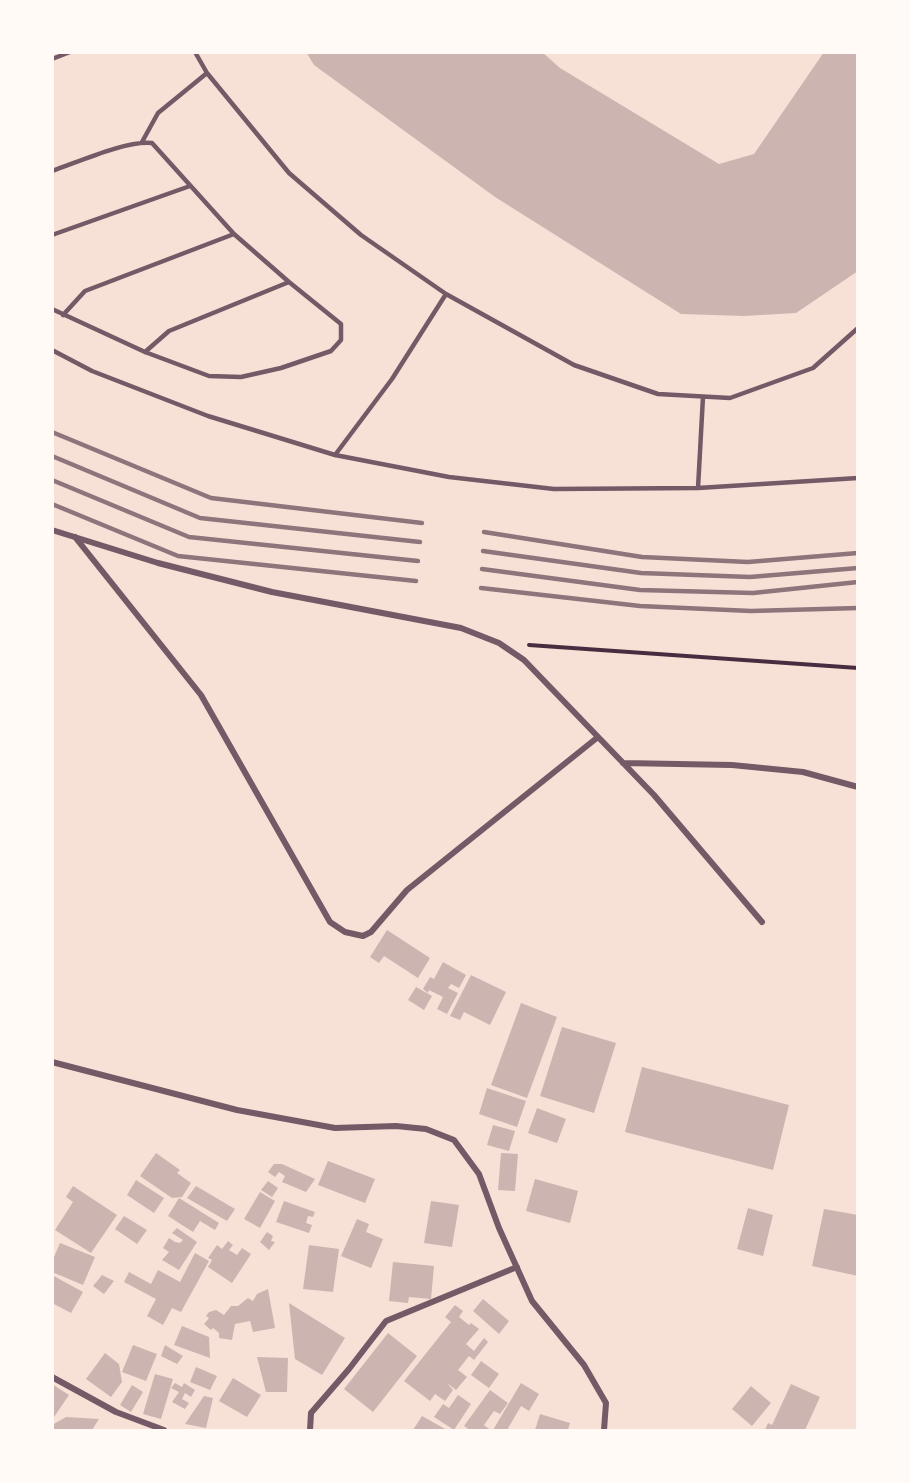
<!DOCTYPE html>
<style>
body{margin:0}
#map{position:relative;width:910px;height:1483px;overflow:hidden;background:#f7e1d7;font-family:"DejaVu Sans",sans-serif}
canvas{display:block}
.frame{position:absolute;inset:0;border:54px solid #fffaf5;pointer-events:none}
</style>
<div id="map">
<canvas width="910" height="1483"></canvas>
<div class="frame"></div>
</div>
<script>
const ctx = document.querySelector('canvas').getContext('2d');
ctx.lineJoin = 'round';
function paint(path, color) {
  ctx.fillStyle = color;
  ctx.fill(path, 'evenodd');
}
function trace(path, color, width, dash) {
  ctx.strokeStyle = color;
  ctx.lineWidth = width;
  ctx.lineCap = dash ? 'butt' : 'round';
  ctx.setLineDash(dash || []);
  ctx.stroke(path);
}
const building = new Path2D(`
 M306,52H542L560,68L719,164L754,154L824,52H858V271L796,313L744,316L681,314L495,197L314,65Z
 M387,930L430,958L418,978L384,956L379,963L370,957Z
 M443,962L466,975L459,988L451,984L448,988L458,993L447,1014L437,1009L443,997L429,990L428,993L423,989L430,977L434,979Z
 M471,975L506,992L490,1025L464,1012L460,1020L450,1016Z
 M416,987L432,996L424,1010L408,1000Z
 M521,1003L557,1017L527,1098L491,1085Z
 M562,1027L616,1043L594,1113L540,1096Z
 M642,1067L789,1105L773,1170L625,1132Z
 M487,1088L526,1101L517,1127L479,1114Z
 M537,1108L566,1119L557,1143L528,1133Z
 M493,1125L515,1131L509,1151L487,1145Z
 M156,1153L180,1170L177,1173L191,1183L182,1197L172,1198L140,1176Z
 M501,1153L518,1154L515,1191L498,1190Z
 M328,1161L375,1179L365,1203L318,1185Z
 M274,1164H282L315,1179L306,1192L282,1182L285,1176L279,1172L275,1177L268,1172Z
 M535,1179L578,1191L570,1223L526,1211Z
 M136,1180L164,1198L154,1213L127,1195Z
 M268,1181L278,1188L272,1197L261,1190Z
 M73,1186L117,1215L91,1253L55,1230L73,1202L66,1197Z
 M196,1186L235,1209L227,1221L187,1198Z
 M260,1192L275,1201L260,1228L244,1219Z
 M179,1198L219,1223L215,1230L200,1221L193,1232L168,1216Z
 M284,1201L315,1212L313,1217L308,1216L306,1223L312,1225L309,1233L276,1222Z
 M431,1201L459,1205L452,1247L424,1243Z
 M748,1208L773,1215L763,1256L737,1249Z
 M824,1209L858,1215V1276L812,1266Z
 M124,1216L147,1230L137,1244L115,1229Z
 M357,1219L369,1224L366,1232L383,1239L371,1268L341,1256Z
 M177,1228L197,1242L179,1270L162,1260L169,1252L163,1248L169,1238L175,1242L180,1243L183,1240L172,1233Z
 M267,1232L273,1236L271,1241L275,1242L269,1250L260,1242Z
 M228,1241L233,1245L229,1250L237,1255L242,1248L251,1254L232,1283L208,1267L212,1260L208,1258L217,1245L222,1249Z
 M60,1243L95,1257L83,1285L52,1272V1262Z
 M309,1245L339,1249L333,1292L303,1289Z
 M195,1253L209,1261L181,1312L172,1308L163,1325L147,1316L156,1299L124,1282L129,1272L151,1284L158,1270L180,1282Z
 M393,1262L434,1266L431,1299L409,1297L408,1303L389,1301Z
 M52,1275L83,1292L71,1313L52,1303Z
 M102,1275L114,1281L104,1294L93,1286Z
 M268,1289L275,1328L253,1332L250,1321L235,1324L232,1340L219,1338V1333L213,1328L211,1330L204,1324L209,1318L206,1316L209,1312L216,1310L224,1315L231,1306H238L248,1298L253,1301L257,1294Z
 M483,1299L509,1321L499,1334L473,1311Z
 M289,1303L345,1338L322,1375L295,1359Z
 M455,1305L463,1311L459,1317L469,1325L471,1323L479,1329L466,1344L474,1351L484,1338L488,1342L474,1360L469,1356L458,1370L467,1377L456,1390L447,1383L453,1390L445,1401L435,1394L430,1401L404,1381L451,1322L445,1317Z
 M182,1326L209,1337L210,1358L174,1345Z
 M388,1333L417,1356L373,1412L344,1389Z
 M133,1345L157,1354L146,1381L122,1372Z
 M165,1345L183,1356L177,1364L161,1356Z
 M105,1353L119,1364L122,1382L111,1397L86,1379Z
 M257,1357L288,1358L287,1392H266Z
 M481,1361L499,1374L489,1388L471,1375Z
 M196,1367L217,1376L210,1390L190,1382Z
 M155,1374L173,1379L161,1419L143,1414Z
 M233,1378L261,1395L247,1417L219,1401Z
 M175,1383L182,1387L184,1383L195,1390L191,1397L185,1393L182,1399L189,1403L185,1409L172,1402L179,1392L171,1388Z
 M521,1383L539,1394L529,1411L521,1406L507,1430H493Z
 M52,1384L69,1395L52,1420Z
 M791,1384L820,1397L805,1430H765L768,1423L772,1425Z
 M132,1385L143,1392L131,1412L120,1405Z
 M751,1386L771,1403L752,1426L732,1409Z
 M490,1390L508,1403L500,1414L494,1411L484,1425L489,1429L487,1430H470L464,1426Z
 M458,1395L471,1404L454,1430L434,1417L443,1404L449,1408Z
 M204,1396L213,1398L206,1428L185,1424Z
 M540,1414L570,1423L568,1430H535Z
 M422,1416L447,1430H413Z
 M66,1417L99,1419L92,1430H52V1425Z`);
const path = new Path2D(`
 M529,645L858,668`);
const service = new Path2D(`
 M195,52L207,73L289,173L361,235L446,294L574,365L658,394L730,398L813,368L858,328
 M52,59L70,52
 M142,142L158,113L207,73
 M52,171C78,162 127,140 152,143L234,234L289,282L341,324V340L331,351L281,368L241,377L209,376L145,352L52,309
 M52,235L190,186
 M63,315L85,291L234,234
 M52,350L92,371L208,416L335,455L449,477L554,489L698,488L858,478
 M145,352L169,331L289,282
 M335,455L392,379L446,294
 M698,488L703,397`);
const minor = new Path2D(`
 M52,530L158,563L272,592L461,628L499,643L524,660L654,795L762,922
 M75,537L201,695L330,922L345,932L363,936L371,932L407,890L598,737
 M623,763L732,765L803,772L858,787
 M52,1062L237,1110L335,1128L396,1126L426,1129L454,1140L479,1174L499,1228L532,1301L584,1365L606,1403L604,1430
 M52,1377L116,1412L164,1430
 M310,1430L311,1413L349,1369L386,1321L517,1267`);
const rail = new Path2D(`
 M52,432L211,498L422,523
 M52,456L200,518L420,542
 M52,480L189,537L418,561
 M52,504L178,556L416,581
 M484,532L642,557L748,562L858,553
 M483,551L641,573L750,577L858,568
 M482,569L640,590L753,593L858,582
 M481,588L640,606L751,611L858,608`);
paint(building, '#ccb4b1');
trace(path, '#4a2c40', 4);
trace(service, '#755966', 4.5);
trace(minor, '#755966', 6);
trace(rail, '#8f747c', 4.5);
</script>
